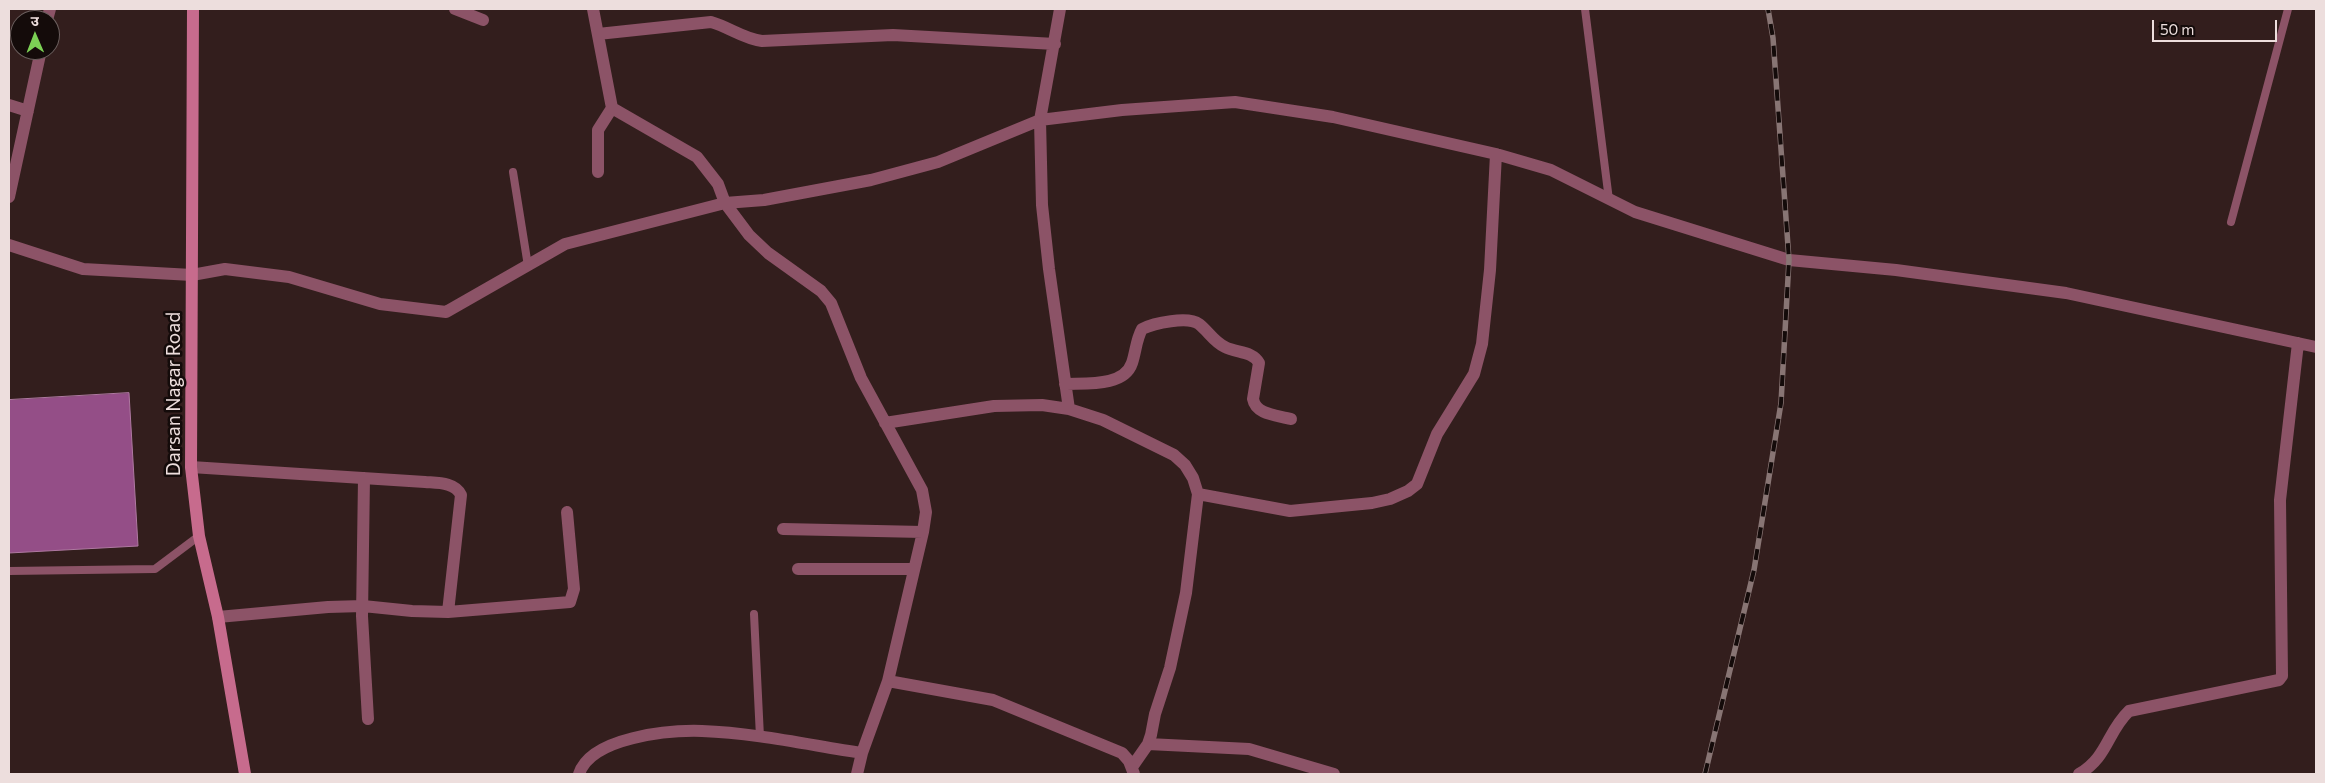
<!DOCTYPE html>
<meta charset="utf-8">
<style>
body{margin:0}
#map{position:relative;width:2325px;height:783px;overflow:hidden;background:#331e1d;font-family:Commissioner,"Noto Sans Devanagari",sans-serif}
canvas{display:block}
.frame{position:absolute;inset:0;border:10px solid #eddedd;pointer-events:none}
.north{position:absolute;left:10px;top:10px;width:50px;height:50px;box-sizing:border-box;background:#140b0a;border:1px solid #6b5f5e;border-radius:50%;rotate:359deg;font-size:14px;font-weight:700;line-height:20px;text-align:center;color:#eddedd}
.north::after{content:'';display:block;margin:auto;width:18px;height:22px;background:#7cd155;clip-path:polygon(50% 0,100% 100%,50% 72%,0 100%)}
.scale{position:absolute;left:2152px;top:20px;width:125px;height:22px;box-sizing:border-box;border:2px solid #eddedd;border-top:0;padding-left:6px;font-size:15px;line-height:18px;white-space:nowrap;color:#eddedd;-webkit-text-stroke:4px #140b0a;paint-order:stroke}
</style>
<div id="map">
<canvas width="2325" height="783"></canvas>
<div class="frame"></div>
<div class="north">उ</div>
<div class="scale">50 m</div>
</div>
<script>
const ctx = document.querySelector('canvas').getContext('2d');
ctx.lineJoin = 'round';
function paint(path, color) {
  ctx.fillStyle = color;
  ctx.fill(path, 'evenodd');
}
function trace(path, color, width, dash) {
  ctx.strokeStyle = color;
  ctx.lineWidth = width;
  ctx.lineCap = dash ? 'butt' : 'round';
  ctx.setLineDash(dash || []);
  ctx.stroke(path);
}
function label(font, color, halo, rows, align = 'center') {
  ctx.font = font + ' Commissioner,sans-serif';
  ctx.lineWidth = 5;
  ctx.setLineDash([]);
  ctx.textBaseline = 'middle';
  ctx.strokeStyle = halo;
  ctx.fillStyle = color;
  for (const [text, x, y, turn = 0] of rows) {
    ctx.save();
    ctx.translate(x, y);
    ctx.rotate((+turn || 0) * Math.PI / 180);
    ctx.textAlign = isNaN(turn) ? turn : align;
    if (halo) ctx.strokeText(text, 0, 0);
    ctx.fillText(text, 0, 0);
    ctx.restore();
  }
}
const water = new Path2D(`
 M129,393L138,546L9,553V400Z`);
const lane = new Path2D(`
 M1585,9L1609,200
 M513,172L528,266
 M2231,222L2288,9
 M9,571L155,569L199,536
 M754,614L760,737`);
const street = new Path2D(`
 M455,9L483,20
 M593,9L612,108L697,157L718,184L725,203L749,235L768,253L821,291L831,303L861,378L922,490L926,512L923,532L888,681L862,753L857,774
 M1060,9L1040,120L1042,205L1049,269L1069,409
 M47,20L50,9
 M598,34L711,22C729,27 744,39 762,41L893,35L1055,44
 M9,105L28,111
 M598,172V130L612,108
 M9,197L41,50
 M9,245L83,269L192,275L225,269L289,277L380,304L446,312L565,244L725,203L764,200L871,180L938,162L1040,120L1122,110L1235,102L1333,117L1496,154L1551,170L1635,212L1789,260L1896,270L2066,293L2316,347
 M1065,384C1086,383 1124,387 1132,363C1136,351 1136,340 1142,329C1154,323 1188,316 1199,324C1208,331 1214,342 1225,347C1236,353 1253,351 1259,363L1253,399C1256,415 1277,415 1291,419
 M885,423L994,406L1042,405L1069,409L1103,420L1174,455L1185,465L1193,478L1198,494L1186,593L1170,668L1155,714L1151,735L1148,744L1132,767
 M191,467L425,482C437,483 455,482 461,495L448,612
 M364,478L362,616L368,719
 M1198,494L1290,511L1372,503L1390,499L1408,491L1417,484L1437,434L1474,374L1482,344L1490,270L1496,154
 M783,529L923,532
 M798,569H914
 M218,617L328,607L363,606L412,611L448,612L570,602L574,589L567,512
 M888,681L993,700L1122,753L1129,761L1134,774
 M1148,744L1249,749L1334,774
 M579,774C591,737 669,730 702,731C756,733 809,745 862,753
 M2079,774C2108,757 2107,732 2129,711L2279,680L2282,676L2280,500L2298,343`);
const secondary = new Path2D(`
 M193,9L191,467L199,536L218,617L245,774`);
const rail = new Path2D(`
 M1705,774L1754,570L1781,403L1789,260L1773,38L1768,9`);
const streetNames = [
 ["Darsan Nagar Road",174,394,-90]
];
paint(water, '#944e87');
trace(water, '#af79a1', 1);
trace(lane, '#8c5367', 8);
trace(street, '#8c5367', 12);
trace(secondary, '#c76b8d', 12);
trace(rail, '#887574', 5.5);
trace(rail, '#140b0a', 4, [11]);
label('19px', '#eddedd', '#140b0a', streetNames);
</script>
